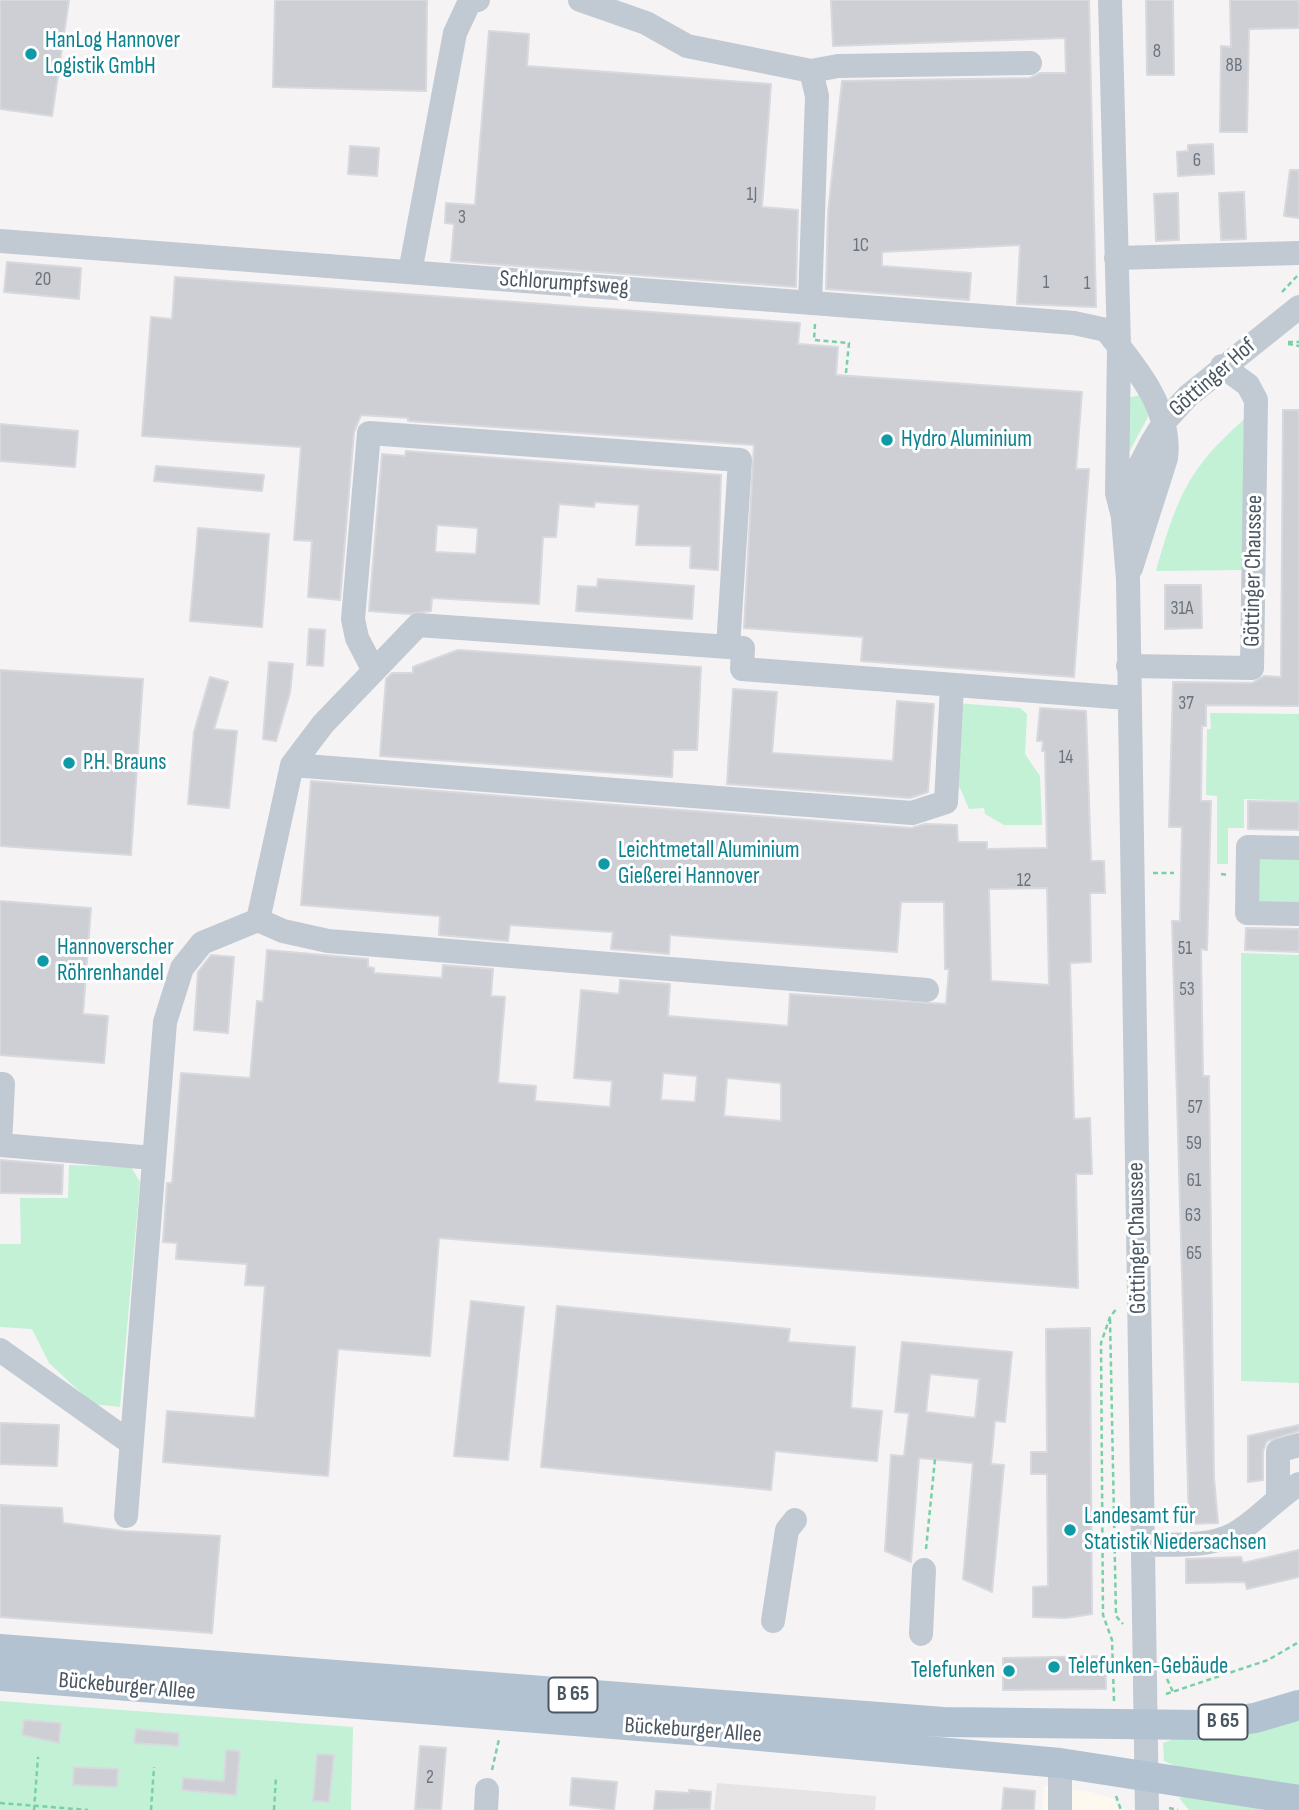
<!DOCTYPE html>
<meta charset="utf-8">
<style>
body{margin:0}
canvas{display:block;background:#f5f3f3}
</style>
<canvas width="1299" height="1810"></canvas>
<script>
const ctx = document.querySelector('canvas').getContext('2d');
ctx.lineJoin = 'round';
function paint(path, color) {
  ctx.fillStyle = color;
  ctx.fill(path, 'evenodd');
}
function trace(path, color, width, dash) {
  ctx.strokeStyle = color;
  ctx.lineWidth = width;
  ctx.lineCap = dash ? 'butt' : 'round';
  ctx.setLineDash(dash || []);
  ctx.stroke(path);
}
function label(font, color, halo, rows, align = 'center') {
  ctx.font = font + ' "Sofia Sans Condensed",sans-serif';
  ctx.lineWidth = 6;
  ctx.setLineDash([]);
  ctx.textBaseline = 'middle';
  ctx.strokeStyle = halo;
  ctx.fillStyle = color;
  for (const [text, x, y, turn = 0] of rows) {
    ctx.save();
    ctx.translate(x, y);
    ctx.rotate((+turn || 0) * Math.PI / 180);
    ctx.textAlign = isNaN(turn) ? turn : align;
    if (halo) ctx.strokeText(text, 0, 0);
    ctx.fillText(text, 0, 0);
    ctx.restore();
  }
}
const commercial = new Path2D(`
 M1044,1786L1091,1792L1114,1799L1119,1810H1042Z`);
const education = new Path2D(`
 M717,1783L876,1796L875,1810H714Z`);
const green = new Path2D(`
 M1140,395L1150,413L1129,452L1123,399Z
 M1249,415L1245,570L1156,571C1178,495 1188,468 1249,415Z
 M956,703L1020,708L1027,714L1025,754L1040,776L1042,825H1004L985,814L984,808L969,809L960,788L952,780Z
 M1210,713L1299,714V801L1244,799V828H1228V864H1217V796L1206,795L1207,729H1211Z
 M1255,855L1299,856V909L1254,908Z
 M1241,953L1299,955V1383L1241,1381Z
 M69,1165L131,1167L140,1182L120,1407L93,1404L49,1363L32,1329L0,1327V1244H21L20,1198H68Z
 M0,1701L353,1727L351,1810H0Z
 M1299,1719V1786L1180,1768L1164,1761L1163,1743L1174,1739Z
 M1196,1794L1290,1810H1189L1179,1798Z`);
const building = new Path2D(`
 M0,0H69L52,116L0,109Z
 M275,0H427L426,91L273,87Z
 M831,0H1089L1096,307L1017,304L1020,245L882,252V266L971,273L969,300L826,289L828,213L842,81L1030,78L1040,73H1066L1065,38L833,46Z
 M1146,0H1173L1174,75H1147Z
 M1230,0H1299V28L1249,29L1247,132H1220L1221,46L1231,47Z
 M489,31L529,34L527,66L771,84L762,207L798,210L796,287L451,261L454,224L445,223L446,203L475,205Z
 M1213,144L1214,174L1178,176L1177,152L1188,151V145Z
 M350,146L379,148L377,176L348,174Z
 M1290,170H1299V218L1284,216Z
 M1244,192L1246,239L1221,240L1219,193Z
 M1178,193L1179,240L1156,241L1154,194Z
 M7,262L81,268L79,299L4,292Z
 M175,277L800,323L798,344L838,347L836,375L1082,392L1076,469H1089L1074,677L861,661L863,637L744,628L754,445L408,421V418L361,415L354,432L340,600L308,597L312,541L294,540L301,447L142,436L151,317L172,319Z
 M1283,410H1299V706L1206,705V726H1202L1201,801H1211L1207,950L1201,949L1203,1076H1209L1214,1478L1218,1523L1189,1524L1172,921H1180L1182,827H1169L1173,682L1252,683L1264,676L1281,677Z
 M0,424L78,431L75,467L0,461Z
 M406,451L721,475L718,570L690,568L691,546L636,545L639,505L595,502L594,507L559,504L556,537H543L539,604L432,598L431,611L409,614L369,611L382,454L405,456ZM437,525L478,528L476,554L435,552Z
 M156,466L264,475L262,491L154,481Z
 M198,528L269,534L262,627L190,621Z
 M598,579L694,586L692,619L576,611L578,586L597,587Z
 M1165,585H1201L1202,628L1165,629Z
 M309,629L325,630L323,666L307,665Z
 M458,650L701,667L697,750H673L672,777L380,756L386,679L392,673H413V667Z
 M269,662L293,664L290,693L276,741L263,739Z
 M0,670L143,679L131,855L0,846Z
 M210,677L228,682L214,729L237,731L229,808L188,804L194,732Z
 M733,689L777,692L772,753L893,761L897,701L934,704L928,792L910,798L727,784Z
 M1040,708L1086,711L1091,861H1104L1105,893H1090L1091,962L1070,963L1074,1119L1090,1118L1092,1174H1076L1078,1288L439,1238L430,1356L338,1349L328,1476L163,1462L167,1411L255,1418L265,1286L245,1285L247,1264L176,1259L177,1243L163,1242L167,1183H172L181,1073L250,1078L257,1001L263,1002L267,950L368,959V967L374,968V973L442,978L443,965L493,969L491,996L505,997L498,1083L536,1086L535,1101L610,1107L612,1081L574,1078L581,990L619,994L620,980L670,984L668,1016L788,1026L790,994L946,1004L949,969H945L944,902H901L897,952L670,935L669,954L611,949L613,932L510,925L508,941L439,935L440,916L301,905L311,781L911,828L925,824L957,825L958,842H987V849L1047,848L1045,751H1042L1043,741H1037ZM1047,888L1049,985L991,981L989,889ZM663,1073L697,1076L695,1102L661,1100ZM727,1078L781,1083V1121L724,1116Z
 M1248,801L1299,802V830L1248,829Z
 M0,901L91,908L83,1014L108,1016L104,1063L0,1055Z
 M1246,928L1299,929V952L1245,950Z
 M211,955L234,957L228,1033L194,1030L198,972Z
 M0,1160L63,1165L62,1194L0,1193Z
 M471,1301L524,1307L508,1460L454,1456Z
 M557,1306L790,1329L788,1342L855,1347L851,1408L882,1411L877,1461L775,1451L771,1490L541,1467Z
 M1090,1328L1092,1614L1066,1618L1033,1617V1587L1048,1586L1047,1474H1031V1452H1047L1046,1329Z
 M902,1342L1012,1352L1005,1422L995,1421L991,1464L1004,1465L992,1592L963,1579L973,1463L919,1458L911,1562L885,1551L891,1455L904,1456L909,1413L895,1412ZM930,1374L979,1379L975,1418L926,1412Z
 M0,1423L59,1425L57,1466L0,1464Z
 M1299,1425V1431L1267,1441L1263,1451V1480L1248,1482V1436Z
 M0,1505L62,1508L63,1523L124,1531L220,1536L212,1633L0,1617Z
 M1299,1550V1577L1247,1589L1245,1582L1186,1583V1559L1241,1557L1243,1563Z
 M1105,1656L1106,1689L1003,1690V1658Z
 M24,1720L61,1723L59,1743L22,1735Z
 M136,1729L179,1733L178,1746L134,1743Z
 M420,1746L446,1748L441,1810L415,1809Z
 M226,1750L240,1751L236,1795L182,1790L183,1778L224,1781Z
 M317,1754L334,1755L329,1802L313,1801Z
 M74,1767L118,1769L117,1787L73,1785Z
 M572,1778L617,1782L614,1810L570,1805Z
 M1004,1788L1035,1791L1034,1810H1002Z
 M689,1790L711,1792L710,1809L654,1810L656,1791L689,1793Z`);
const path = new Path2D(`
 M1282,292L1299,274
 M815,324L814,340L849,343L846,373
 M1288,342H1299
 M1288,344L1299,346
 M1153,873H1174
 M1221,874L1228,875
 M1110,1319L1116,1616L1123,1624
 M926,1549L935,1459
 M1167,1679L1173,1692
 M1166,1694L1268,1660L1299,1642
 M1114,1701L1112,1640L1103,1615L1101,1343L1110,1317L1117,1308
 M492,1770L499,1739
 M1116,1796L1121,1810
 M0,1803L88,1810
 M1169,1808L1178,1810
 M34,1810L38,1757
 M151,1810L154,1767
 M274,1810L276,1776`);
const minor = new Path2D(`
 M580,0L646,23L687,46L811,71L817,96L810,303
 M1110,0L1119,346L1117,493L1122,513
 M811,71L838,66L1030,63
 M0,241L1074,323L1106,330C1135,366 1172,409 1166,458L1131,568
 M1116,258L1299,253
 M410,272L455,33L470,1L478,0
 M1128,666L1252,668L1256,400L1248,385L1222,366
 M374,671L357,638L353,619L369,433L740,460L728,647
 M292,765L912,813L946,802L952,686
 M1299,848L1248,847L1247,913L1299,914
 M258,920L283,931L328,941L927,990
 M0,1084H3L0,1145L153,1158
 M0,1350L131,1443
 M1278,1497V1451L1299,1445
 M126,1516L165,1022L182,968L202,943L258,920L292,765L323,724L418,625L743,648L742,669L1128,698
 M1141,1545C1169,1544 1208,1548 1234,1534C1256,1522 1276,1498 1299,1484
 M773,1621L787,1530L795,1520
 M921,1634L924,1570
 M1060,1763V1810
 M486,1810L487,1790
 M1147,1810L1128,579L1123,519L1140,465L1152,442L1165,421L1188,396L1299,307`);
const major = new Path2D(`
 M0,1649L943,1722L1201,1725L1255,1718L1299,1705
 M0,1676L715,1732L1060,1763L1299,1800`);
const markers = [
 [31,54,7,"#0f9aa8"],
 [887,440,7,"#0f9aa8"],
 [69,763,7,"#0f9aa8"],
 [604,864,7,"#0f9aa8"],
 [43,961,7,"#0f9aa8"],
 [1070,1530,7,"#0f9aa8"],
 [1054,1667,7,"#0f9aa8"],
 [1009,1671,7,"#0f9aa8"]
];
const numberNames = [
 ["8",1157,52],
 ["8B",1234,66],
 ["6",1197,161],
 ["1J",752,195],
 ["3",462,218],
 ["1C",861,246],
 ["20",43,280],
 ["1",1046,283],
 ["1",1087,284],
 ["31A",1182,609],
 ["37",1186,704],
 ["14",1066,758],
 ["12",1024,881],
 ["51",1185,949],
 ["53",1187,990],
 ["57",1195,1108],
 ["59",1194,1144],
 ["61",1194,1181],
 ["63",1193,1216],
 ["65",1194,1254],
 ["2",430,1778]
];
const shields = [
 [573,1695,49],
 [1223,1722,49]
];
const shieldNames = [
 ["B 65",573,1695],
 ["B 65",1223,1722]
];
const cultureNames = [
 ["HanLog Hannover",45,41],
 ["Logistik GmbH",45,67],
 ["Hydro Aluminium",901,440],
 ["P.H. Brauns",83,763],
 ["Leichtmetall Aluminium",618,851],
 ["Gießerei Hannover",618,877],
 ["Hannoverscher",57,948],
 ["Röhrenhandel",57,974],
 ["Landesamt für",1084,1517],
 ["Statistik Niedersachsen",1084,1543],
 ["Telefunken-Gebäude",1068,1667],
 ["Telefunken",995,1671,"right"]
];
const streetNames = [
 ["Schlorumpfsweg",564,284,4],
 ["Göttinger Hof",1213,378,-41],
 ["Göttinger Chaussee",1254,571,-89],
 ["Göttinger Chaussee",1138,1238,-91],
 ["Bückeburger Allee",127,1687,5],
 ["Bückeburger Allee",693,1731,4]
];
paint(commercial, '#fdf9ef');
paint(education, '#e6e4e5');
paint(green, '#c3f1d5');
paint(building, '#cdcfd5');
trace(building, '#d7d9de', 2);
trace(path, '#7ad0a6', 2.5, [5, 3.5]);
trace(minor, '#c1cad2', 24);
trace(major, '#b3c2d1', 30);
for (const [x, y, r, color] of markers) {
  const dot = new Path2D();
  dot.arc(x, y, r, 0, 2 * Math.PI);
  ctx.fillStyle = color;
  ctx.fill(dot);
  trace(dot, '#fff', 2.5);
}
label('19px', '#6b747e', null, numberNames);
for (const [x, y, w] of shields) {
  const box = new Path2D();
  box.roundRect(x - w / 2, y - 17.5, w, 35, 5);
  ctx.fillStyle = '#fff';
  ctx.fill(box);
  trace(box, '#4a5661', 2);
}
label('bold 21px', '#4a5661', null, shieldNames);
label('23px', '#0d838f', '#fff', cultureNames, 'left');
label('23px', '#4a5661', '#fff', streetNames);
</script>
